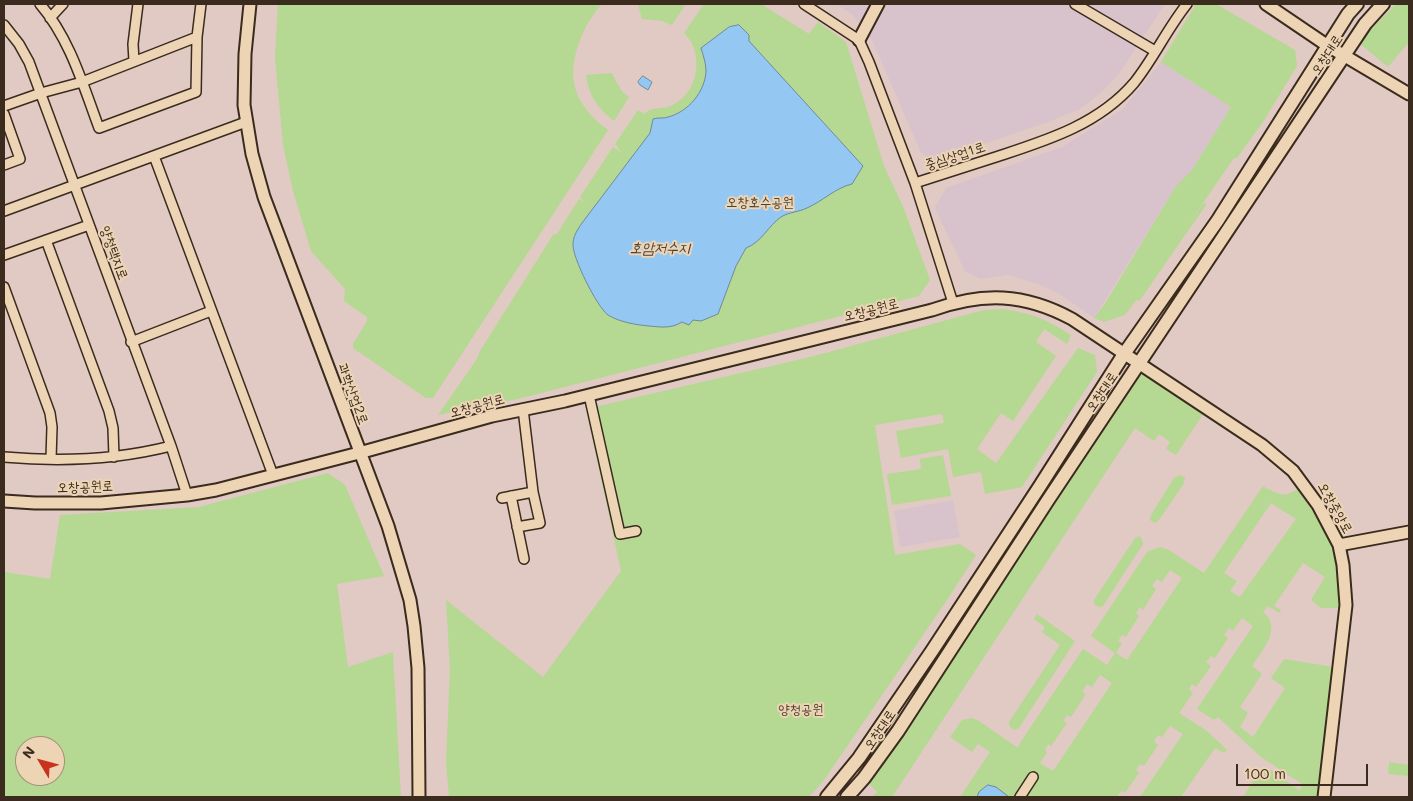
<!DOCTYPE html>
<meta charset="utf-8">
<style>
body{margin:0}
#map{position:relative;width:1413px;height:801px;overflow:hidden;background:#e0cac3;font-family:Mali,sans-serif}
canvas{display:block}
.frame{position:absolute;inset:0;border:5px solid #3b2a1e;pointer-events:none}
.north{position:absolute;left:15px;top:736px;width:50px;height:50px;box-sizing:border-box;background:#ecd4b4;border:1px solid #a59078;border-radius:50%;rotate:307deg;font-size:14px;font-weight:700;line-height:20px;text-align:center;color:#3b2a1e}
.north::after{content:'';display:block;margin:auto;width:18px;height:22px;background:#c8321e;clip-path:polygon(50% 0,100% 100%,50% 72%,0 100%)}
.scale{position:absolute;left:1236px;top:764px;width:132px;height:22px;box-sizing:border-box;border:2px solid #3b2a1e;border-top:0;padding-left:6px;font-size:15px;line-height:18px;white-space:nowrap;color:#3b2a1e;-webkit-text-stroke:4px #ecd4b4;paint-order:stroke}
</style>
<div id="map">
<canvas width="1413" height="801"></canvas>
<div class="frame"></div>
<div class="north">N</div>
<div class="scale">100 m</div>
</div>
<script>
const ctx = document.querySelector('canvas').getContext('2d');
ctx.lineJoin = 'round';
function paint(path, color) {
  ctx.fillStyle = color;
  ctx.fill(path, 'evenodd');
}
function trace(path, color, width, dash) {
  ctx.strokeStyle = color;
  ctx.lineWidth = width;
  ctx.lineCap = dash ? 'butt' : 'round';
  ctx.setLineDash(dash || []);
  ctx.stroke(path);
}
function label(font, color, halo, rows, align = 'center') {
  ctx.font = font + ' Mali,"Poor Story",sans-serif';
  ctx.lineWidth = 4;
  ctx.setLineDash([]);
  ctx.textBaseline = 'middle';
  ctx.strokeStyle = halo;
  ctx.fillStyle = color;
  for (const [text, x, y, turn = 0] of rows) {
    ctx.save();
    ctx.translate(x, y);
    ctx.rotate((+turn || 0) * Math.PI / 180);
    ctx.textAlign = isNaN(turn) ? turn : align;
    if (halo) ctx.strokeText(text, 0, 0);
    ctx.fillText(text, 0, 0);
    ctx.restore();
  }
}
const built = new Path2D(`
 M836,4H1165L1119,74L1101,93L1080,109L1048,122L933,161L921,153L873,42L852,14Z
 M1161,62L1231,107L1192,170L1176,186L1094,318L1058,293L1038,284L1008,275L980,279L965,271L935,208L946,188L1062,147L1123,109Z
 M953,500L960,537L900,547L894,511Z`);
const green = new Path2D(`
 M278,4H602C584,23 568,60 575,87C579,104 594,120 608,130L433,398H426L353,348V344L367,321V317L344,301L345,289L311,251L293,191L283,145L275,57Z
 M638,4H686L672,25L662,21L642,19Z
 M704,4H761L809,34L818,22L846,42L884,166L904,209L930,280L919,296L518,399L438,415L477,359L480,351L553,235L557,234L579,199L585,203L580,197L613,147L622,153L615,144L638,110L644,114C652,106 661,110 670,106C699,95 705,53 684,33Z
 M1196,4H1216L1295,50L1297,66L1263,122L1237,158H1234L1181,235L1203,204L1206,203V205L1140,300L1138,301L1137,299L1125,315L1104,322L1094,318L1106,302L1176,186L1192,170L1231,107L1161,62Z
 M1396,4H1409V42L1388,67L1358,42Z
 M612,73C617,83 620,91 629,97L614,121C598,109 588,94 586,75Z
 M1002,309C1028,312 1049,320 1071,335L1067,344L1044,329L1036,342L1056,356L1013,421L1001,413L977,449L996,463L1078,348L1095,355L1097,372L1022,487L985,494L981,472L953,477L948,449L901,458L896,431L944,423L942,414L875,425L895,555L960,544L976,555L947,600L824,780L810,796L808,797H449L446,762L450,670L446,600L543,677L621,571L586,409L814,356L984,310Z
 M1138,364L1207,408L1176,455L1166,449L1170,442L1159,434L1154,441L1135,428L892,797H872L877,792L864,778Z
 M943,455L951,496L892,505L887,474L921,469L920,459Z
 M328,473L345,485L384,576L337,584L348,667L393,652L401,797H4V572L50,579L60,515L199,507ZM25,746H55V776H25Z
 M1180,475L1185,478L1184,483L1159,520L1155,523L1150,520L1151,515L1174,478Z
 M1304,484L1339,545L1346,608H1321L1311,600L1325,577L1303,563L1274,606L1281,610L1279,613L1268,606L1263,612C1283,627 1262,651 1252,666L1262,674L1240,707L1248,713L1240,727L1253,737L1285,688L1271,678L1284,659L1340,668L1324,797H1243L1258,774L1271,770L1300,791L1302,784L1261,757L1218,717L1214,720L1197,709L1253,626L1242,618L1233,631L1229,628L1224,635L1228,638L1215,658L1211,656L1206,662L1211,666L1196,687L1192,684L1189,689L1193,693L1179,713L1207,731L1227,750L1224,753L1215,748L1181,797H1140L1183,734L1170,726L1162,737L1158,735L1154,741L1158,745L1144,766L1140,764L1136,770L1139,773L1125,793L1121,791L1117,797H960L990,752L978,744L972,752L950,737L962,720L972,718L979,721L1018,748L1020,743L1083,649L1107,665L1115,653L1091,636L1147,552L1160,547L1169,550L1204,573L1263,486C1282,497 1287,498 1304,484ZM1271,503L1296,519L1240,597L1230,591L1237,581L1224,573ZM1170,570L1182,578L1127,660L1116,653L1122,643L1118,641L1122,635L1126,637L1139,616L1136,613L1140,607L1143,610L1156,589L1152,586L1157,579L1162,582ZM1100,675L1112,683L1053,771L1040,763L1047,752L1045,750L1048,744L1051,746L1067,723L1063,721L1067,715L1071,717L1086,694L1082,692L1087,684L1092,687Z
 M1139,536L1142,539L1143,544L1103,606L1099,607L1094,604V600L1135,538Z
 M1037,614L1075,641L1019,728L1014,730L1010,727L1009,722L1060,645L1042,632L1045,627L1034,619Z
 M1389,762L1409,765V776L1388,774Z`);
const water = new Path2D(`
 M739,25L749,35V41L863,166L852,184C835,188 823,201 807,208C799,212 789,212 781,217C768,226 762,242 746,248L736,266L718,314L701,321L693,320L689,325L682,322C671,329 661,327 649,326C637,325 619,322 608,315C597,307 572,257 573,244C573,236 578,229 582,223L650,133L653,119C659,117 663,119 668,117C688,112 705,92 706,71C706,63 703,55 701,48L729,27Z
 M643,76L652,82L648,90L640,85L638,82Z
 M988,785L996,787L1009,797H977L979,792Z`);
const minor = new Path2D(`
 M40,4C70,39 83,85 99,128L196,92L197,37L201,4
 M804,4L859,40L869,62L915,183L953,303
 M1075,4L1155,51
 M50,18L63,4
 M4,25L19,44L29,62L171,446L187,495
 M134,61L133,44L138,4
 M4,106L41,93L82,82L197,37
 M4,114L20,159L4,165
 M154,156L273,475
 M915,183C943,174 971,165 999,156C1048,140 1099,124 1134,83C1154,58 1167,29 1187,4
 M4,211L246,122
 M46,240L109,411L113,428L114,457
 M4,255L89,225
 M4,287L50,413L52,427L51,459
 M131,342L211,311
 M589,395L620,534L636,531
 M4,457C60,462 116,460 171,446
 M511,496L524,559
 M502,498L533,492L523,409
 M517,527L540,523L533,492
 M1020,797L1033,777`);
const tertiary = new Path2D(`
 M250,4L245,54L244,105L252,154L264,197L284,250L388,526L410,600L414,626L418,668L419,797
 M1266,4L1328,46L1409,94
 M859,40L878,4
 M4,501L35,503H101L187,495L216,490L359,453L492,416L565,401L932,310C983,292 1024,293 1072,319L1262,445L1293,471L1318,505L1339,545L1343,565L1346,605L1324,797
 M1339,545L1409,532`);
const secondary = new Path2D(`
 M827,797L859,758L932,651L1040,486L1124,354L1218,220L1348,14L1357,4
 M847,797L864,778L898,731L1048,500L1365,24L1383,4`);
const streetNames = [
 ["오창대로",1327,55,-57],
 ["중심상업1로",955,156,-18],
 ["양청택지로",114,253,70],
 ["오창공원로",871,310,-14],
 ["오창대로",1102,392,-56],
 ["과학산업2로",353,394,70],
 ["오창공원로",477,406,-15],
 ["오창공원로",85,487,-2],
 ["오창중앙로",1335,508,61],
 ["오창대로",880,730,-56]
];
const parkNames = [
 ["오창호수공원",760,203],
 ["양청공원",801,710]
];
const waterNames = [
 ["호암저수지",660,248]
];
paint(built, '#d8c3cd');
paint(green, '#b5d893');
paint(water, '#94c8f2');
trace(water, '#70899d', 1);
trace(minor, '#3b2a1e', 12);
trace(tertiary, '#3b2a1e', 15);
trace(secondary, '#3b2a1e', 16);
trace(minor, '#ecd4b4', 9);
trace(tertiary, '#ecd4b4', 11);
trace(secondary, '#ecd4b4', 12);
label('14px', '#3b2a1e', '#ecd4b4', streetNames);
label('14px', '#4d4430', '#ecd4b4', parkNames);
label('italic 15px', '#48423e', '#ecd4b4', waterNames);
</script>
